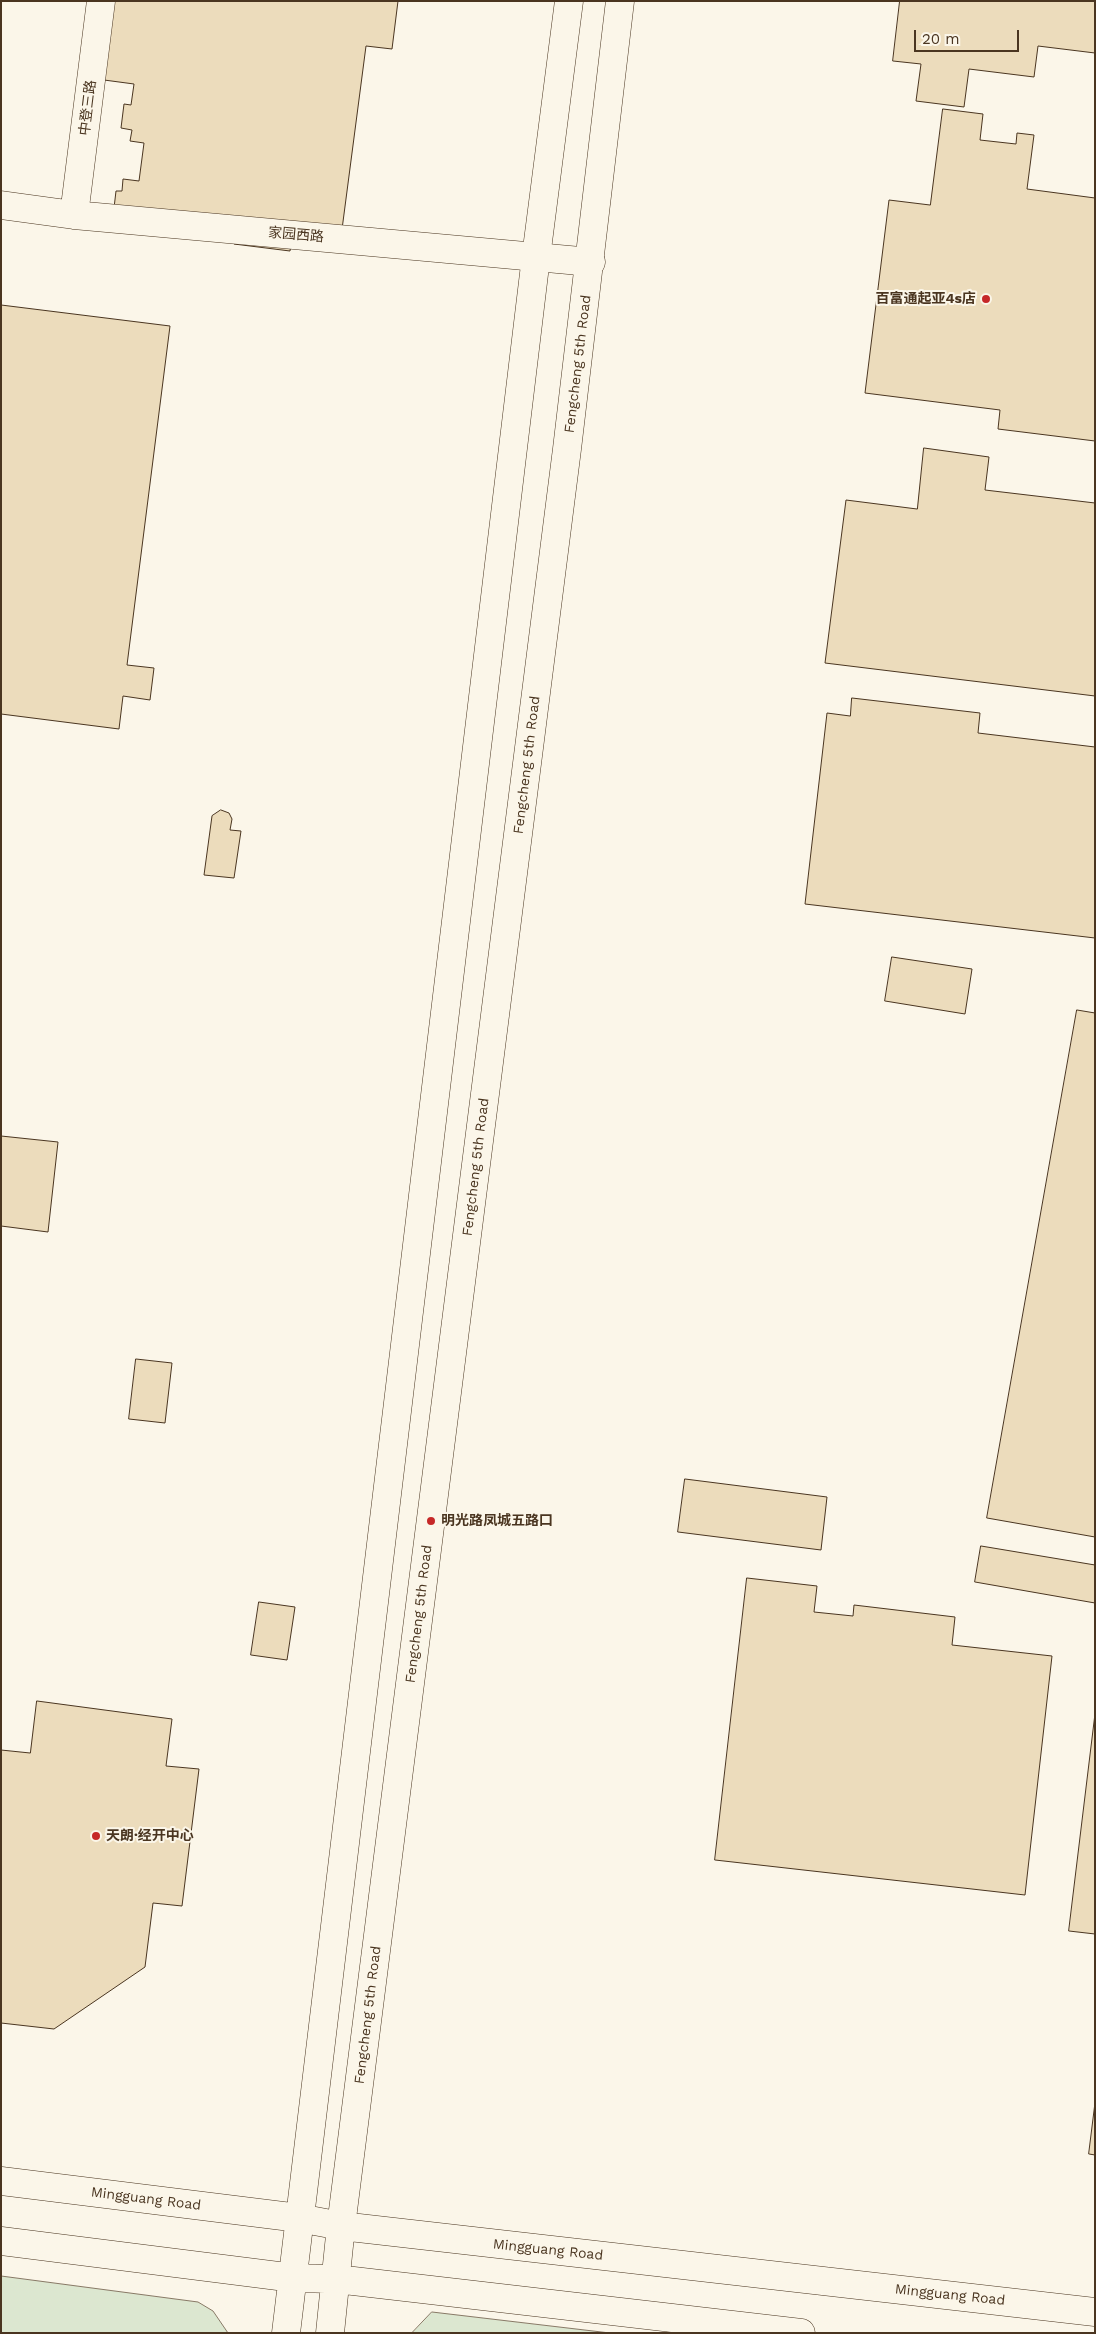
<!DOCTYPE html>
<meta charset="utf-8">
<style>
body{margin:0}
#map{position:relative;width:1096px;height:2334px;overflow:hidden;background:#fbf6e9;font-family:"Work Sans",sans-serif}
canvas{display:block}
.frame{position:absolute;inset:0;border:2px solid #4a3520;pointer-events:none}
.scale{position:absolute;left:914px;top:30px;width:105px;height:22px;box-sizing:border-box;border:2px solid #4a3520;border-top:0;padding-left:6px;font-size:15px;line-height:18px;white-space:nowrap;color:#4a3520;-webkit-text-stroke:4px #fbf6e9;paint-order:stroke}
</style>
<div id="map">
<canvas width="1096" height="2334"></canvas>
<div class="frame"></div>
<div class="scale">20 m</div>
</div>
<script>
const ctx = document.querySelector('canvas').getContext('2d');
ctx.lineJoin = 'round';
function paint(path, color) {
  ctx.fillStyle = color;
  ctx.fill(path, 'evenodd');
}
function trace(path, color, width, dash) {
  ctx.strokeStyle = color;
  ctx.lineWidth = width;
  ctx.lineCap = dash ? 'butt' : 'round';
  ctx.setLineDash(dash || []);
  ctx.stroke(path);
}
function label(font, color, halo, rows, align = 'center') {
  ctx.font = font + ' "Work Sans","Noto Sans SC",sans-serif';
  ctx.lineWidth = 4;
  ctx.setLineDash([]);
  ctx.textBaseline = 'middle';
  ctx.strokeStyle = halo;
  ctx.fillStyle = color;
  for (const [text, x, y, turn = 0] of rows) {
    ctx.save();
    ctx.translate(x, y);
    ctx.rotate((+turn || 0) * Math.PI / 180);
    ctx.textAlign = isNaN(turn) ? turn : align;
    if (halo) ctx.strokeText(text, 0, 0);
    ctx.fillText(text, 0, 0);
    ctx.restore();
  }
}
const green = new Path2D(`
 M1,2276L198,2302L213,2311L228,2333H1Z
 M432,2312L610,2333H412Z`);
const building = new Path2D(`
 M113,1H398L392,49L366,46L341,237L293,231L290,251L234,244L236,224L114,208L116,191H122L123,179L139,181L144,143L130,141L132,130L121,128L124,104L131,105L134,84L104,80Z
 M900,1H1095V53L1038,46L1034,77L969,69L964,107L916,101L921,64L893,61Z
 M943,109L983,114L980,140L1016,144L1017,133L1034,135L1027,189L1095,198V441L998,429L1000,410L865,393L889,200L930,205Z
 M1,305L170,326L127,665L154,668L150,700L123,696L119,729L1,714Z
 M924,448L989,457L985,490L1095,503V696L825,663L846,500L917,509Z
 M852,698L980,713L978,733L1095,747V938L805,904L827,713L850,716Z
 M221,810L229,813L232,819L230,830L241,831L234,878L204,875L212,816Z
 M892,957L972,969L965,1014L885,1001Z
 M1077,1010L1095,1013V1537L987,1518Z
 M1,1136L58,1142L48,1232L1,1226Z
 M136,1359L172,1363L165,1423L129,1419Z
 M685,1479L827,1497L821,1550L678,1532Z
 M981,1546L1095,1565V1603L975,1582Z
 M747,1578L817,1586L814,1612L853,1616L854,1605L955,1617L952,1645L1052,1656L1025,1895L715,1860Z
 M259,1602L295,1607L287,1660L251,1655Z
 M37,1701L172,1719L166,1766L199,1769L182,1906L153,1903L145,1967L54,2029L1,2023V1750L30,1753Z
 M1095,1714V1934L1069,1931Z
 M1095,2103V2155L1089,2154Z`);
const minor = new Path2D(`
 M1,205L74,215L591,262
 M74,215L101,1`);
const major = new Path2D(`
 M1,2181L299,2218L341,2226L1095,2312
 M1,2241L294,2278L336,2279L801,2333
 M286,2333L536,257L569,1
 M330,2333L341,2226L567,449L620,1`);
const markers = [
 [986,299,5,"#c62828"],
 [431,1521,5,"#c62828"],
 [96,1836,5,"#c62828"]
];
const streetNames = [
 ["中登三路",88,108,-83],
 ["家园西路",296,235,5],
 ["Fengcheng 5th Road",578,364,-83],
 ["Fengcheng 5th Road",527,765,-83],
 ["Fengcheng 5th Road",476,1167,-83],
 ["Fengcheng 5th Road",419,1614,-83],
 ["Fengcheng 5th Road",368,2015,-83],
 ["Mingguang Road",146,2199,7],
 ["Mingguang Road",548,2250,6],
 ["Mingguang Road",950,2295,6]
];
const poiNames = [
 ["百富通起亚4s店",976,299,"right"],
 ["明光路凤城五路口",441,1521],
 ["天朗·经开中心",106,1836]
];
paint(green, '#dce7d0');
trace(green, '#887966', 1);
paint(building, '#ecdcbc');
trace(building, '#4a3520', 1);
trace(minor, '#4a3520', 29);
trace(major, '#4a3520', 29);
trace(minor, '#fbf6e9', 28);
trace(major, '#fbf6e9', 28);
for (const [x, y, r, color] of markers) {
  const dot = new Path2D();
  dot.arc(x, y, r, 0, 2 * Math.PI);
  ctx.fillStyle = color;
  ctx.fill(dot);
  trace(dot, '#fbf6e9', 2);
}
label('14px', '#4a3520', '#fbf6e9', streetNames);
label('bold 14px', '#4a3520', '#fbf6e9', poiNames, 'left');
</script>
